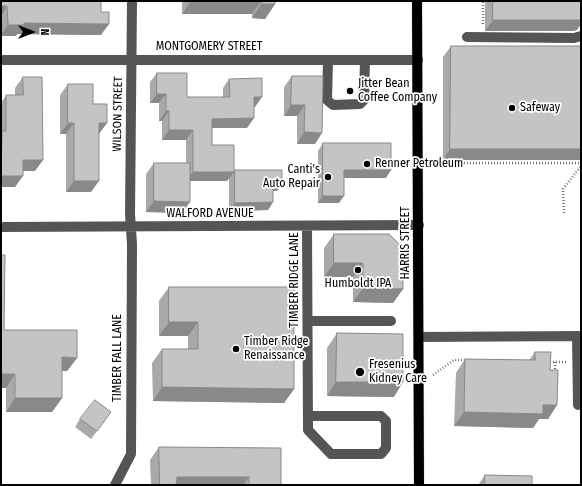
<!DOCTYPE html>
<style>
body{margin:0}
#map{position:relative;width:582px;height:486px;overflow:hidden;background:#fff;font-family:"Fira Sans Condensed",sans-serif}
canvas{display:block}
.frame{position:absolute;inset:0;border:2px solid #000;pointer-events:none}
.north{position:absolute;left:12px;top:12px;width:40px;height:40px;-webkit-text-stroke:3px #fff;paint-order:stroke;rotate:90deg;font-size:11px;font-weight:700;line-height:16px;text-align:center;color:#000}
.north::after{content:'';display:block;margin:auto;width:14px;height:18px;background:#000;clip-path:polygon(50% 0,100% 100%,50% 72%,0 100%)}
</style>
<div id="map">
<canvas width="582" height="486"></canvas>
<div class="frame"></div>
<div class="north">N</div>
</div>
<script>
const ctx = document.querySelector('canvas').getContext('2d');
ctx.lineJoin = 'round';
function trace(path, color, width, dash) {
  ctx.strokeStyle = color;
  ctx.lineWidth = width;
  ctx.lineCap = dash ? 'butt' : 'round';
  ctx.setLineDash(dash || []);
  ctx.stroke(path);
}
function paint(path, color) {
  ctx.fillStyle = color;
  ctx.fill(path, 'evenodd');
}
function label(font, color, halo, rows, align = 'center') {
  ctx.font = font + ' "Fira Sans Condensed",sans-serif';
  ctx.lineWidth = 3.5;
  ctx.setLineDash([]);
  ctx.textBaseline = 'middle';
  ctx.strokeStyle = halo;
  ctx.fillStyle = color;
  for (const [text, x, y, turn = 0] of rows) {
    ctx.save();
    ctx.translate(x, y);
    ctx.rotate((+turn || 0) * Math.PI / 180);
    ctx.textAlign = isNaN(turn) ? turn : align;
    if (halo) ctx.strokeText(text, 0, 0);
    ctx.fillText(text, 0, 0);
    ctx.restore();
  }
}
const path = new Path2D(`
 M483,24V1
 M434,163H581
 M564,213L563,189L581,166
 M547,362H566
 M555,362V373
 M433,375L454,360H466`);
const minor = new Path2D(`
 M467,37L574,38L581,36
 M1,60H418
 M328,60L327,100L333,105L360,104L364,100L365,60
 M307,226L308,430L331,454H381L386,448V421L381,416H308
 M1,227L419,225
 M308,321H391
 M577,336L578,405
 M419,337L581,336
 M115,485L131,454L132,244L130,214L132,1`);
const major = new Path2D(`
 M417,1L419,485`);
const wall = new Path2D(`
 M1,1L101,35L17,34L16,36H1Z
 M182,1H275V4L265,19L252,18V14H182Z
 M485,1H581L577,30L573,31H485Z
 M451,46H581L443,160V57Z
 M157,73L187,97H223V88L229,79L255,107H254L247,128H212V145L234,171L235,170L282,184L277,191H273V202L268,210L229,211V178L227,181H190L182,213L146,212V174L154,163H186V140H162V121H159V103H150V82Z
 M292,76H323L315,144H297V116H284V87Z
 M23,77L35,171H23L15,187H1V103L6,95H15V88Z
 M68,84L93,104L99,134L91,192H66V134H60V95Z
 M323,143L386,178H344L339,203H318V151Z
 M334,234L403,289L393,303L353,302V277H324V248Z
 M1,255L4,330L77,358L67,371H62V398L52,412H6V388H1Z
 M169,287L294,389L284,403L153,401L152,363L162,349H188V336H159V301Z
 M337,333L394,397L327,396V348Z
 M535,352L550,370L557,405L548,419H539L533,428L454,426L456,373L465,359L529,360Z
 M111,412L91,439L75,427L80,419Z
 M159,447L281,485H151L150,460Z
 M485,475L532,485H478Z`);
const shadedWall = new Path2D(`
 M191,1H261L252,14H182Z
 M261,4H275L265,19L252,18Z
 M1,6H7L1,16Z
 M493,20H581V24L577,30L573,31H485Z
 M24,23L109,24L101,35L17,34L16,36H1V35L8,25Z
 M157,94H166L159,103H150Z
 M254,97H262L255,107H247Z
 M291,105H305L297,116H284Z
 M166,111H169L162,121H159Z
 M254,118L247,128H205L212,119Z
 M68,123H74L66,134H60Z
 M99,123H107L99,134H91Z
 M169,130H193L186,140H162Z
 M304,132L322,133L315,144H297Z
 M450,149H581V160H443Z
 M23,160H43L35,171H15Z
 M344,170H391L386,178H339Z
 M193,172H234L227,181H186Z
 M1,176H23L15,187H1Z
 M74,181H99L91,192H66Z
 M273,184H282L277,191H268Z
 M323,196H344L339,203H318Z
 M154,201L190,202L182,213L146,212Z
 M273,202L268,210L229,211L235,203Z
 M334,263H363L353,277H324Z
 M363,288L403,289L393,303L353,302Z
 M169,322H198L188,336H159Z
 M62,357L77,358L67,371H52Z
 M1,374H15L6,388H1Z
 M336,382H403L394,397L327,396Z
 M162,387L294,389L284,403L153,401Z
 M15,398H62L52,412H6Z
 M543,405H557L548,419H539L533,428L454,426L464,412Z
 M177,477H249L243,485H171Z`);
const building = new Path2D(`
 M1,1H101V12H109V24L24,23V25H8L7,6H1Z
 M262,1H275V4H261Z
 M493,1H581V20H493Z
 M451,46H581V149H450Z
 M157,73H187V97H230L229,79L262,78V97H254V118L212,119V145H234V172H193V130H169V111H166V94H157Z
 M292,76H323L322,133L304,132L305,105H291Z
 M23,77H42L43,160H23V176H1L2,131H6V95H23Z
 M68,84H93V104H107V123H99V181H74V123H68Z
 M323,143H391V170H344V196H323Z
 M154,163H190V202L154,201Z
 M235,170H282V184H273V202L235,203Z
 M334,234H389L403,248V289L363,288V263H334Z
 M1,255H5L4,330H77V358L62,357V398H15V374H1Z
 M169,287H294V389L162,387V349H198V322H169Z
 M337,333L403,334V382H336Z
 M535,352H551L550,370H558L557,405H543V414L464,412L465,359L535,360Z
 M95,400L111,412L97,431L80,419Z
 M159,447L281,448V485H249V477H177L176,485H160Z
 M485,475L532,476V485H485Z`);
const markers = [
 [350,91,4,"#000"],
 [512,108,4,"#000"],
 [367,164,4,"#000"],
 [328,177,4,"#000"],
 [358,270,4,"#000"],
 [236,349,4,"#000"],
 [360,372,5,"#000"]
];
const streetNames = [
 ["MONTGOMERY STREET",209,47],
 ["WILSON STREET",118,114,-89],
 ["WALFORD AVENUE",210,214],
 ["HARRIS STREET",406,243,-90],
 ["TIMBER RIDGE LANE",295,280,-90],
 ["TIMBER FALL LANE",118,358,-90]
];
const poiNames = [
 ["Jitter Bean",358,84],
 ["Coffee Company",358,98],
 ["Safeway",520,108],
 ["Renner Petroleum",375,164],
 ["Canti's",320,170,"right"],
 ["Auto Repair",320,184,"right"],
 ["Humboldt IPA",358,284,"center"],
 ["Timber Ridge",244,342],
 ["Renaissance",244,356],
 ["Fresenius",369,365],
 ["Kidney Care",369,379]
];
trace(major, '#dbdbdb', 11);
trace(path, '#777', 2.5, [1, 2]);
trace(minor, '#555', 10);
trace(major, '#000', 10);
paint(wall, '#a9a9a9');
paint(shadedWall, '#898989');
paint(building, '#c4c4c4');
trace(building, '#898989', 1);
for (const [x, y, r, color] of markers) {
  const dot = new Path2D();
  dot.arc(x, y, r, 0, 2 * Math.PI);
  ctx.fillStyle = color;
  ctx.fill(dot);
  trace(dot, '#fff', 1.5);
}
label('12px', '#000', '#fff', streetNames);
label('12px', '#000', '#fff', poiNames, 'left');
</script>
